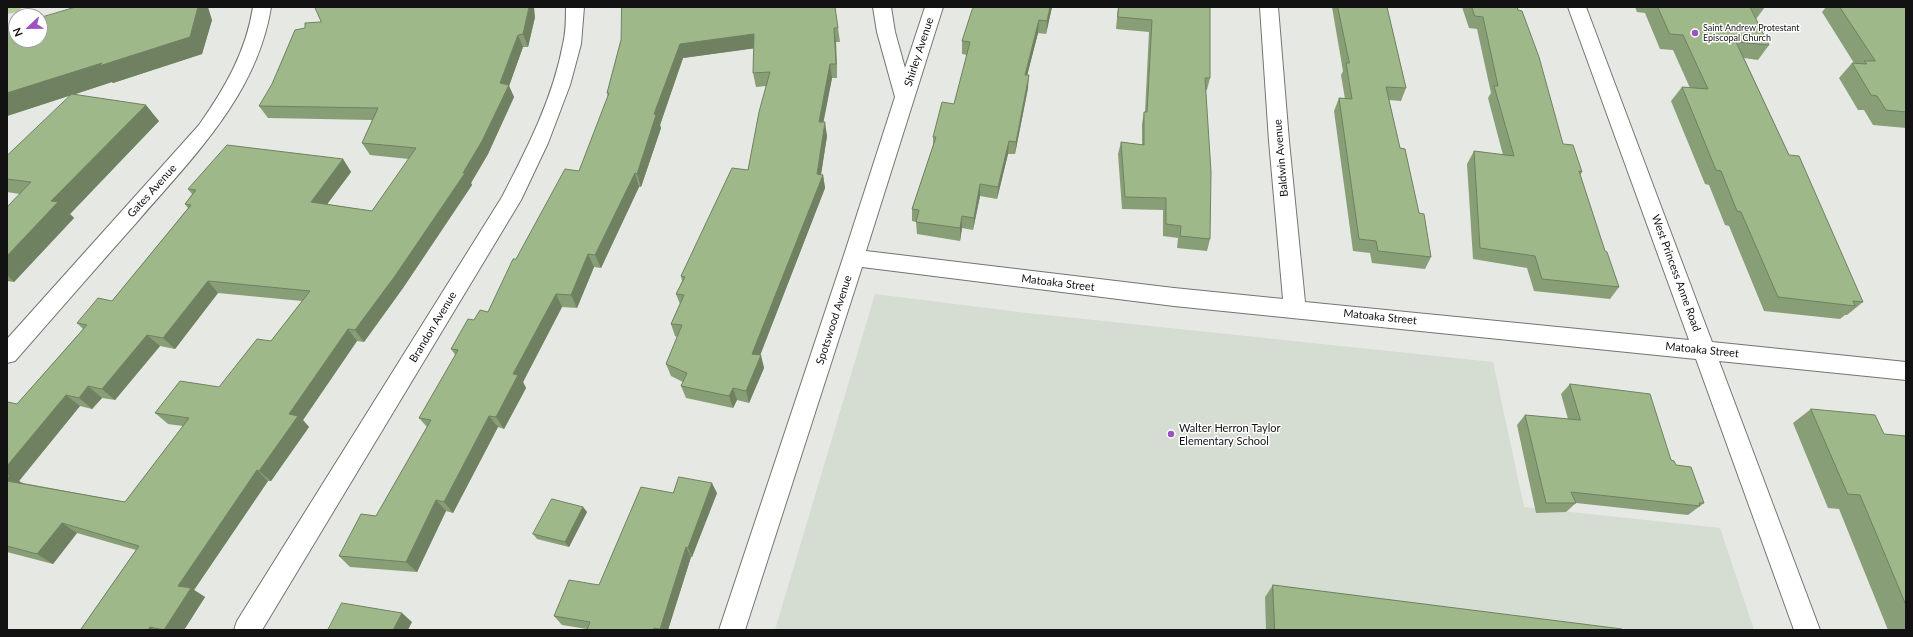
<!DOCTYPE html>
<style>
body{margin:0}
#map{position:relative;width:1913px;height:637px;overflow:hidden;background:#e5e8e3;font-family:Lato,sans-serif}
canvas{display:block}
.frame{position:absolute;inset:0;border:8px solid #111211;pointer-events:none}
.north{position:absolute;left:8px;top:8px;width:40px;height:40px;box-sizing:border-box;background:#fff;border:1px solid #a0a0a0;border-radius:50%;rotate:248deg;font-size:11px;font-weight:700;line-height:16px;text-align:center;color:#111211}
.north::after{content:'';display:block;margin:auto;width:14px;height:18px;background:#9d52c4;clip-path:polygon(50% 0,100% 100%,50% 72%,0 100%)}
</style>
<div id="map">
<canvas width="1913" height="637"></canvas>
<div class="frame"></div>
<div class="north">N</div>
</div>
<script>
const ctx = document.querySelector('canvas').getContext('2d');
ctx.lineJoin = 'round';
function paint(path, color) {
  ctx.fillStyle = color;
  ctx.fill(path, 'evenodd');
}
function trace(path, color, width, dash) {
  ctx.strokeStyle = color;
  ctx.lineWidth = width;
  ctx.lineCap = dash ? 'butt' : 'round';
  ctx.setLineDash(dash || []);
  ctx.stroke(path);
}
function label(font, color, halo, rows, align = 'center') {
  ctx.font = font + ' Lato,sans-serif';
  ctx.lineWidth = 3;
  ctx.setLineDash([]);
  ctx.textBaseline = 'middle';
  ctx.strokeStyle = halo;
  ctx.fillStyle = color;
  for (const [text, x, y, turn = 0] of rows) {
    ctx.save();
    ctx.translate(x, y);
    ctx.rotate((+turn || 0) * Math.PI / 180);
    ctx.textAlign = isNaN(turn) ? turn : align;
    if (halo) ctx.strokeText(text, 0, 0);
    ctx.fillText(text, 0, 0);
    ctx.restore();
  }
}
const built = new Path2D(`
 M875,294L1027,313L1493,362L1524,507L1720,528L1754,630H775Z`);
const minor = new Path2D(`
 M253,7H271C257,95 193,157 137,222C96,268 56,314 15,361L7,363V339L199,125C225,88 246,52 253,7Z
 M566,7H584L581,44L570,85L548,143L521,200L262,630H234L237,621L502,197C527,149 553,98 563,44C566,32 566,19 566,7Z
 M873,7H891L895,32L905,68L925,7H943L866,251L1174,288L1283,299L1269,141L1260,7H1278L1289,141L1305,302L1689,340L1568,7H1586L1712,342L1906,362V380L1719,361L1820,630H1794L1696,359L1174,306L862,267L745,630H719L843,258L895,97L877,32Z`);
const major = new Path2D(`
 M7,7H21L18,11L7,13Z`);
const wall = new Path2D(`
 M974,7H1052L1046,34L1038,33L1027,75L1028,88L1015,154H1008L997,199L980,196L973,230L962,228L960,241L917,234L916,222L912,221V209L933,146V137L954,104L967,55L962,54V41Z
 M1118,7H1210V78L1207,90H1206L1210,239L1207,251L1177,248L1178,238L1163,236V210L1122,209L1118,154L1121,142L1142,145V124L1144,112H1145L1149,32L1116,29Z
 M1332,7H1387L1406,88L1401,101L1389,100L1400,148L1431,257L1425,269L1372,263L1370,253L1353,251L1334,111L1339,98L1345,99L1341,75L1343,71Z
 M1462,7H1517L1563,144L1582,172L1580,175L1605,251L1619,287L1610,299L1534,291L1527,268L1473,259L1467,164L1474,151L1503,155L1488,98L1491,93L1477,29L1469,28Z
 M1635,7H1765L1756,19L1769,45L1758,60L1744,58L1789,155L1863,302L1847,315H1845L1840,319L1764,311L1729,226L1725,225L1709,185L1705,184L1671,101L1682,87L1690,88L1673,50L1660,49L1645,13L1637,12Z
 M1826,7H1906V128L1873,125L1864,110H1858L1839,78L1852,63H1854L1822,12Z
 M535,17L528,47H523L509,86L514,97L488,154L471,183L472,185L403,288L364,342L357,341L303,420L309,427L271,481H268L194,590L205,597L184,630H83L81,629L136,550L77,533L53,564L7,552V403L17,404L83,329L77,323L112,301L188,208L185,204L192,194L188,189L343,159L351,172L327,204L372,211L409,159L370,155L362,143L372,120L268,118L259,106ZM218,293L302,301L271,341L219,387L155,413L168,424L183,426L125,502L23,483L19,481L80,406L92,409L102,398L115,400L160,346L175,349Z
 M212,20L202,54L113,83L112,82L73,95L159,121L70,214L74,218L14,282L7,281V207L20,194L7,192V156L71,95L7,116V27Z
 M838,28L840,42H836L837,78H832L823,122L827,136L821,174L823,175L825,188L760,355L764,368L749,403L737,400L733,408L686,398L681,386L683,382L671,376L666,364L677,337L675,336L671,324L680,304L676,294L682,281L681,276L748,170L766,86L756,87L753,73L754,48L683,58L660,125L661,128L641,187H639L601,268L594,267L577,308L562,307L523,382L526,388L504,429L498,427L453,513L446,511L417,572L350,567L339,556L376,516L427,427L419,418L456,356L451,349L474,320L488,312L516,259L579,171L608,97L607,93L621,40Z
 M1570,384L1671,460L1676,465L1704,503L1688,515L1576,503L1566,512L1536,513L1517,425L1525,415L1568,419L1561,394Z
 M1811,409L1884,434L1906,436V630H1888L1839,509L1828,508L1793,423Z
 M673,493H717L692,557H691L668,630H587V629L562,625L554,616L599,585Z
 M583,507L587,512L569,547L537,539L533,534Z
 M1273,585L1622,630H1266L1265,597Z`);
const shadedWall = new Path2D(`
 M198,7H208L212,20L202,54L113,83L112,82L7,116V93Z
 M529,7H534L535,17L528,47L523,34Z
 M1050,7H1052L1046,34L1047,21Z
 M1039,20L1038,33L1024,88L1025,75Z
 M834,28L836,42L837,78L836,64Z
 M754,34L757,48L683,58L660,125L661,128L641,187L637,174L654,114L680,44Z
 M518,35L523,47L509,86L514,97L488,154L471,183L472,185L403,288L364,342L355,330L463,173L500,83Z
 M830,64L832,78L821,135L819,122Z
 M1029,75L1028,88L1015,154L1016,142Z
 M146,105L159,121L70,214L74,218L14,282L7,275V256L51,201Z
 M825,122L827,136L820,181L823,175L825,188L756,366L752,354L817,174Z
 M1009,141L1008,154L997,199L998,187Z
 M343,159L351,172L320,214L311,202Z
 M635,173L639,187L601,268L595,255Z
 M980,184V196L973,230L974,218Z
 M962,216V228L960,241V228Z
 M588,254L594,267L577,308L571,295Z
 M208,281L218,293L175,349L163,338Z
 M556,294L562,307L523,382L526,388L504,429L496,417L513,374Z
 M348,329L357,341L303,420L309,427L271,481L259,471L289,414Z
 M147,335L160,346L115,400L102,389Z
 M761,355L764,368L749,403L746,391Z
 M88,386L102,398L92,409L79,398Z
 M733,388L737,400L733,408L729,396Z
 M66,395L80,406L19,481L26,486L7,481V466Z
 M489,416L498,427L453,513L444,502Z
 M257,470L268,481L194,590L205,597L184,630H164L178,586Z
 M712,483L717,493L692,557L688,548Z
 M436,500L446,511L417,572L406,562Z
 M583,507L587,512L569,547L565,542Z
 M62,523L77,533L53,564L37,554Z
 M686,547L691,557L668,630H660V629Z
 M402,613L412,622L408,630H393Z
 M150,627L155,630H148Z`);
const building = new Path2D(`
 M76,7H198L190,37L99,66L102,63L7,93V27L16,25V40H40V18Z
 M315,7H529L523,34L518,35L500,83L509,85L482,141L463,173H465L395,276L355,330L348,329L289,414L298,416L259,471L257,470L178,586L191,588L164,630L150,627L148,630H85L81,629L139,546L62,523L37,554L7,546V481L125,502L189,418L155,413L180,381L219,387L257,339L271,341L310,291L208,281L163,338L147,335L102,389L88,386L79,398L66,395L7,466V403L8,402L17,404L87,325L77,323L98,298L112,301L191,205L185,204L196,190L188,189L227,145L343,159L311,202L372,211L416,148L362,143L378,108L259,106L272,84L295,30L305,28V23L321,22Z
 M622,7H835L838,28H834L836,64H830L819,122H825L817,174L823,175L752,354L761,355L746,391L733,388L729,396L681,386L687,373L666,364L682,325L671,324L684,295L676,294L685,277L681,276L732,168L748,170L759,112L770,72L753,73L754,34L680,44L654,114L656,115L637,174L635,173L595,255L588,254L571,295L556,294L513,374L518,375L496,417L489,416L444,502L436,500L406,562L339,556L361,514L376,516L431,420L419,418L457,352L458,350L451,349L468,319L474,320L480,310L488,312L513,259H516L565,169L579,171L609,93H607L621,40Z
 M974,7H1050L1047,21L1039,20L1025,75H1029L1016,142L1009,141L998,187L980,184L974,218L962,216L960,228L916,222L919,210L912,209L936,137H933L942,102L954,104L970,42L962,41L972,10Z
 M1119,7H1210V78H1205L1211,172L1210,239L1180,236L1181,226L1166,224V198L1125,197L1121,142L1144,145V112H1147L1152,20L1118,17Z
 M1338,7H1387L1406,88L1386,87L1400,148L1405,149L1419,213L1424,214L1431,257L1378,251L1376,241L1359,239L1339,98L1352,99L1346,63H1349Z
 M1472,7H1517L1518,10L1522,11L1539,57L1563,144L1573,145L1582,172L1579,171L1605,251L1607,252L1619,287L1542,279L1535,256L1480,248L1474,151L1514,156L1494,86H1498L1483,17L1475,16Z
 M1658,7H1750L1769,45L1736,42L1789,155L1799,156L1863,302L1853,301L1855,306L1778,297L1741,212L1737,211L1721,171L1716,170L1682,87L1708,89L1683,35L1670,34Z
 M1840,7H1906V112L1886,110L1877,96L1871,95L1852,63L1867,64L1864,61H1875Z
 M72,94L146,105L51,201L58,202L7,256V207L31,182L7,179V156Z
 M1570,384L1650,394L1671,460L1674,461L1676,465L1691,467L1704,503H1699L1700,506L1571,492L1576,503H1546L1525,415L1580,420Z
 M1811,409L1875,415L1884,434L1906,436V605L1860,495L1848,494Z
 M7,475H10L7,479Z
 M679,477L712,483L688,548L686,547L660,629L654,628V630H587L590,622L554,616L569,580L599,585L641,487L673,493Z
 M552,499L583,507L565,542L533,534Z
 M1273,585L1622,629V630H1275Z
 M342,603L402,613L393,630H328Z`);
const markers = [
 [1695,33,4,"#9d52c4"],
 [1171,434,4,"#9d52c4"]
];
const farPoinames = [
 ["Saint Andrew Protestant",1703,28],
 ["Episcopal Church",1703,38]
];
const streetNames = [
 ["Shirley Avenue",919,52,-72],
 ["Baldwin Avenue",1281,158,-95],
 ["Gates Avenue",152,191,-48],
 ["West Princess Anne Road",1676,273,70],
 ["Matoaka Street",1058,283,7],
 ["Matoaka Street",1380,317,6],
 ["Spotswood Avenue",834,320,-72],
 ["Brandon Avenue",433,327,-59],
 ["Matoaka Street",1702,350,6]
];
const poiNames = [
 ["Walter Herron Taylor",1179,428],
 ["Elementary School",1179,441]
];
paint(built, '#d5dcd1');
trace(minor, '#737571', 2);
trace(major, '#c6c6c6', 2);
paint(minor, '#fff');
paint(major, '#b0d193');
paint(wall, '#889e77');
paint(shadedWall, '#6f8161');
paint(building, '#9eb88a');
trace(building, '#6f8161', 1);
for (const [x, y, r, color] of markers) {
  const dot = new Path2D();
  dot.arc(x, y, r, 0, 2 * Math.PI);
  ctx.fillStyle = color;
  ctx.fill(dot);
  trace(dot, '#fff', 1.5);
}
label('9px', '#111211', '#fff', farPoinames, 'left');
label('11px', '#111211', '#fff', streetNames);
label('11px', '#111211', '#fff', poiNames, 'left');
</script>
